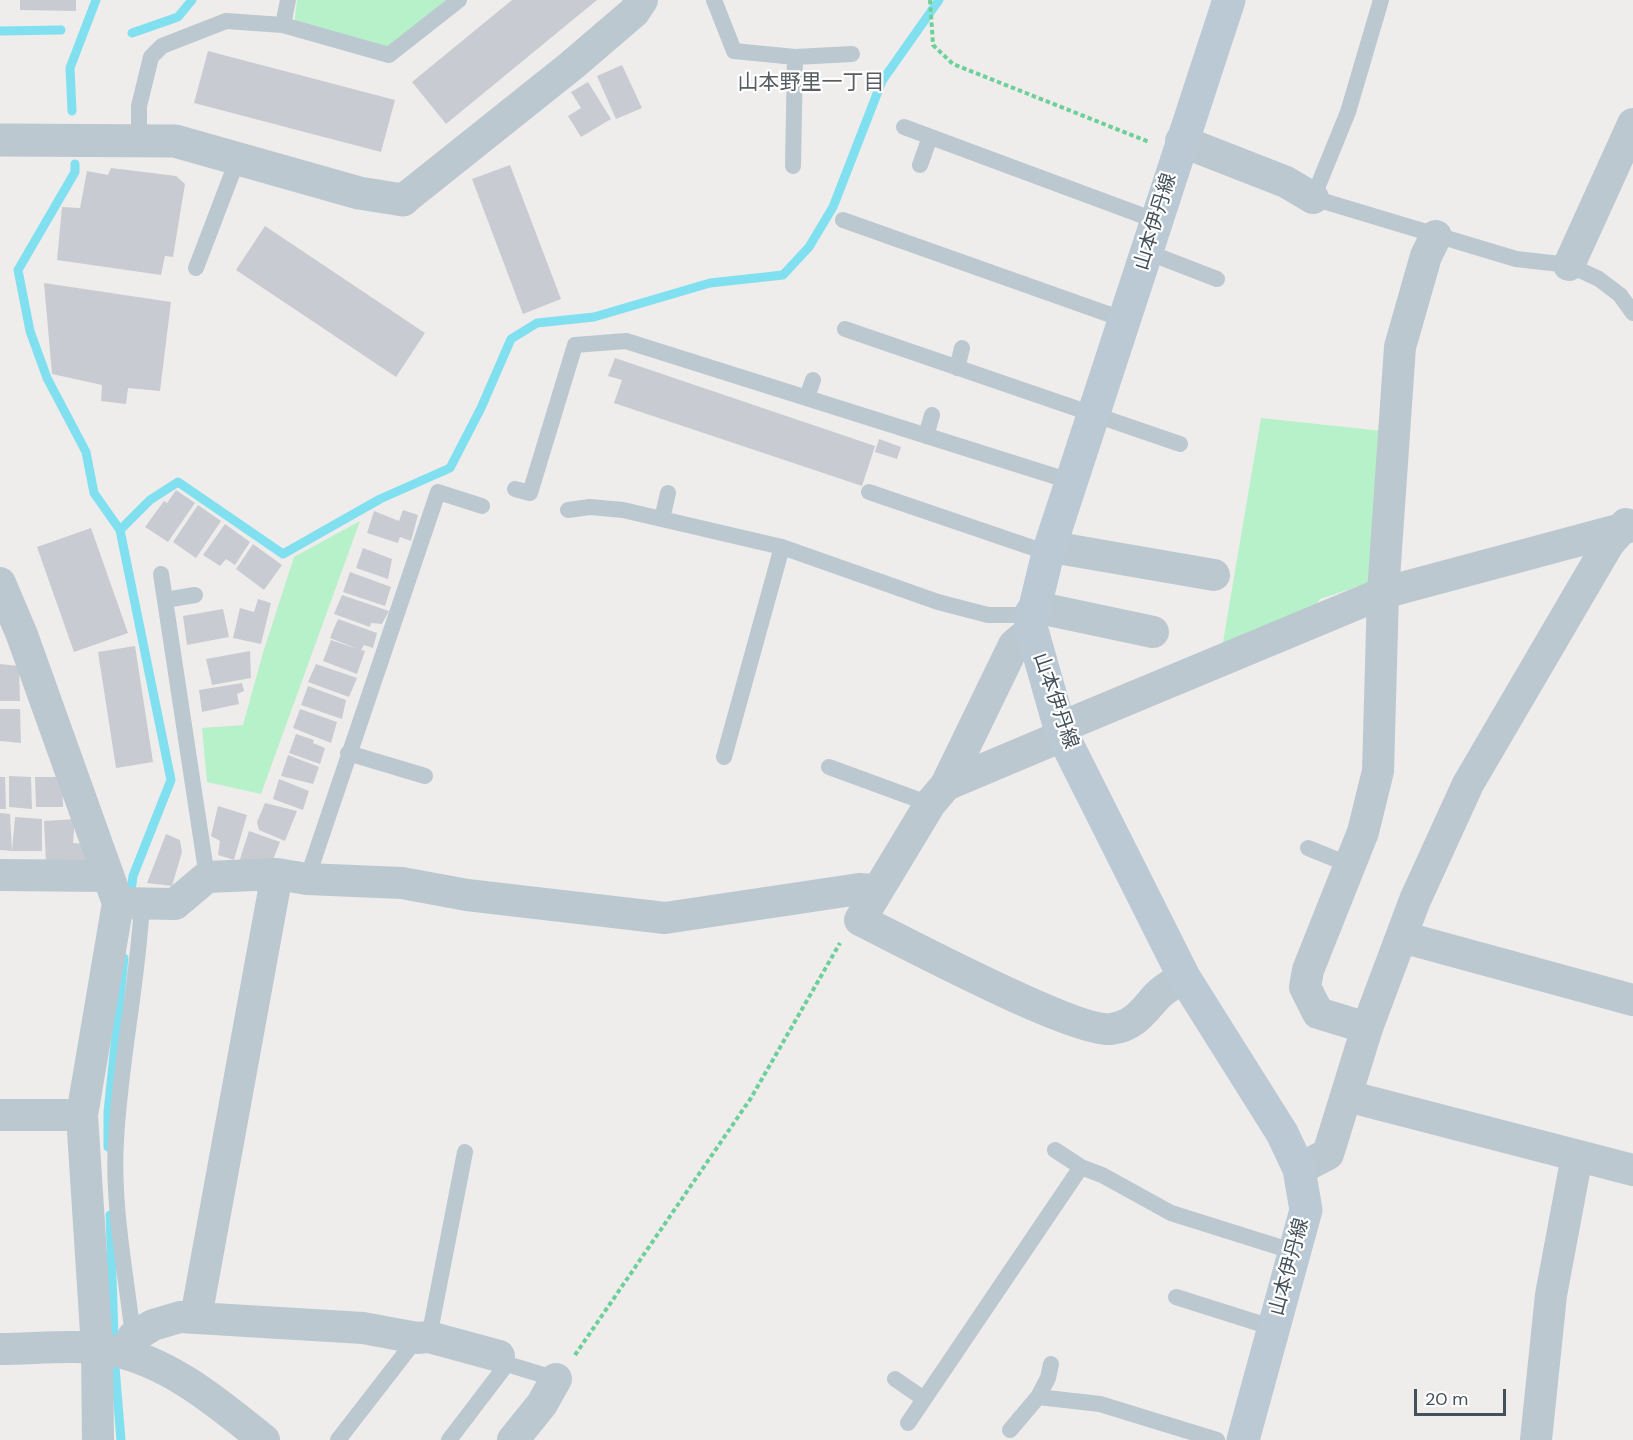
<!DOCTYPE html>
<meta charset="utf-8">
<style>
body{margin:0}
#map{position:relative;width:1633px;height:1440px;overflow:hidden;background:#efecec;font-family:"DM Sans",sans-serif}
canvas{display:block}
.scale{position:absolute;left:1414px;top:1389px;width:92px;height:27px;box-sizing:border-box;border:3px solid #44515a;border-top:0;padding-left:8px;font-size:18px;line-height:21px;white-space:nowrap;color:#44515a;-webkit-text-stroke:4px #fff;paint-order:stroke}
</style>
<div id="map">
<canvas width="1633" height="1440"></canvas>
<div class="scale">20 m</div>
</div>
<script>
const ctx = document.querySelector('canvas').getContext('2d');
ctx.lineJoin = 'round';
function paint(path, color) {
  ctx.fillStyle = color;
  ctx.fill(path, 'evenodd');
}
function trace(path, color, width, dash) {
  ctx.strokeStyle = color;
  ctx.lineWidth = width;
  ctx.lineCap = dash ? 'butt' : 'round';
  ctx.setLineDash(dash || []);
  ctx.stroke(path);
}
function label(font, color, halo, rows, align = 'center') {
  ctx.font = font + ' "DM Sans","Noto Sans JP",sans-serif';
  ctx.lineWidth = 4.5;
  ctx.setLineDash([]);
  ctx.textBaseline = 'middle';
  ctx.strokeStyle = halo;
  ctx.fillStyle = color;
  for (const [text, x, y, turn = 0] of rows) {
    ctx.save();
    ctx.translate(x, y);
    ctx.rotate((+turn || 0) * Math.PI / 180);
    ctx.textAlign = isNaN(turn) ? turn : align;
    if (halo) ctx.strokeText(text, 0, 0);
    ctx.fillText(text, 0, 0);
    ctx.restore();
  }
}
const green = new Path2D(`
 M297,0H446L379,58L293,34Z
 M1261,418L1382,431L1375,574L1368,583L1320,599L1298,630L1221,654Z
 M360,521L261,794L207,782L202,728L243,725L263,653L294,557Z`);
const stream = new Path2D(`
 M0,31L61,30
 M132,33L178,17L192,0
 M72,111L70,68L96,0
 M75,164V172L18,270L30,331L47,378L86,452L94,493L120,530
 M130,899L133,876L171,780L120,530L150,500L178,482L283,554L380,499L450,468L481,408L511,339L537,323L594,317L710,283L783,275L809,247L833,207L882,81L939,0
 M108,1147V1112L124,958
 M110,1215L114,1337
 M115,1367L121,1440`);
const building = new Path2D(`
 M20,0H76V11L20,10Z
 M512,0H597L446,124L412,82Z
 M208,51L395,100L381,152L194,103Z
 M622,65L642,108L616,119L597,76Z
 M588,82L611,119L581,137L568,116L581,108L571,92Z
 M510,165L561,299L523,314L472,179Z
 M111,168L176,176L185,184L173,257L165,256L161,275L57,260L62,207L80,208L87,171L108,175Z
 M265,226L425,333L396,377L236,270Z
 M44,283L171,302L160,391L128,388L126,404L101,401L102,385L52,374Z
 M615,358L875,446L862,486L614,403L622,380L608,376Z
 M879,439L901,447L897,459L875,452Z
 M176,490L195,503L168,542L145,527L164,501L167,503Z
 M198,505L221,521L196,558L173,542Z
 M403,510L418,515L411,541L400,537L398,543L367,533L374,511L399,521Z
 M225,524L250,542L235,565L226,559L220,566L203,555Z
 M91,528L128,633L74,652L37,547Z
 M253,544L282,565L264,590L236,569Z
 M363,548L392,559L388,579L356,568Z
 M350,572L391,587L385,606L343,592Z
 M342,595L389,611L382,624L371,623L370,627L334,614Z
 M258,599L271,603L261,644L233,638L240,608L254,612Z
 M223,609L229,637L187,645L183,616Z
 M338,619L377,633L373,648L364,645L361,650L365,651L357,674L323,661L331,640L358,649L330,638Z
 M135,646L153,762L116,768L98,652Z
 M250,651L251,678L212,685L206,659Z
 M0,664L19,666L20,701H0Z
 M316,664L357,678L349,697L308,682Z
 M242,683L244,691L237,694L239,704L202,712L199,690Z
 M308,686L346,700L342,719L301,705Z
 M0,709H20L21,743L0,741Z
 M300,709L337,722L331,743L293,728Z
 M296,734L314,740L313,743L325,748L320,764L289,753Z
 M288,755L319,767L313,784L281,776Z
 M9,776L31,777L32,809L9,807Z
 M0,777H5L6,809H0Z
 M35,777H62L63,807H36Z
 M279,779L309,791L303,810L273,799Z
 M265,803L297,811L285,841L259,830L257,822Z
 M218,806L247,815L234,860L218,855L220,841L211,836Z
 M0,813L10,814L12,851L0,850Z
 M15,817L42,819V851H12Z
 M75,819L73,843L85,844V864L46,863L44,821Z
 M249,831L280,842L271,865H238Z
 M166,834L180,840L182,852L172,886L147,883Z`);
const path = new Path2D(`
 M930,0L933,45L953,64L1149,142
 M575,1355L751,1098L840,943`);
const service = new Path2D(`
 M714,0L734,51L795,57L793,166
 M1381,0L1348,112L1313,198L1516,259L1569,265L1599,279L1620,295L1633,313
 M283,25L288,0
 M795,57L852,54
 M904,127L1157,221
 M139,139V106L151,57L162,46L226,21L283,25L389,55L459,0
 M920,165L930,137
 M843,220L1125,320
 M1147,252L1217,279
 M196,268L238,158
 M845,329L1180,444
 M957,368L962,348
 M807,397L813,380
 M926,436L932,415
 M515,489L530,493L575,345L626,341L1073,482
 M869,492L1048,553
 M568,510L590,507L623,510L782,547L938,602L988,615H1030
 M662,519L668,493
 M161,574L207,877
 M165,600L195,595
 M348,753L425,776
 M724,757L782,547
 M829,767L930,804
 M1308,848L1350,865
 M307,879L438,492L482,506
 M1055,1150L1081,1167
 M1176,1297L1274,1328
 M133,1337C126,1273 112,1206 116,1141C120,1061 138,983 142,903
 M429,1337L465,1152
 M500,1356L507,1364L556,1379
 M895,1379L924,1399
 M1038,1397L1048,1378L1051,1364
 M908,1423L1081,1167L1102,1175L1171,1213L1295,1252
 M1010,1430L1038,1397L1100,1404L1217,1440
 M338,1440L417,1338
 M449,1440L507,1364`);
const minor = new Path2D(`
 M1181,141L1286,182L1313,198
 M403,200L571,66L634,12L642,0
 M1569,265L1633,124
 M1052,547L1214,575
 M0,583L22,635L118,903L82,1115L97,1348L98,1440
 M1035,607L1153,632
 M1032,630L1014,645L946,785L1055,739L1071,723L1383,593L1633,526
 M946,785L930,804L860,920C902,941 1077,1034 1111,1029C1135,1026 1143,1011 1158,995C1165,988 1176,982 1184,977
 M0,875L108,876
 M118,903L175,904L207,877L277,874L307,879L402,883L467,895L665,918L859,889L876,890
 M1402,937L1633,1000
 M1367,1028L1318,1013L1305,987L1308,970L1363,832L1378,771L1383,593L1400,347L1426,256L1436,236
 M1347,1096L1633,1170
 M0,1115H82
 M1299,1169L1328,1154L1367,1028L1415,900L1468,784L1609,543L1626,524
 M196,1317L277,874
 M0,1349C36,1349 75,1344 110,1350C169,1361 219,1404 264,1440
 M129,1355L133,1337L153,1325L180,1317L363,1328L417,1338L429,1337L499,1356
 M513,1440L542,1404L556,1379
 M1536,1440L1551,1295L1577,1156`);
const tertiary = new Path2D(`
 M0,140L175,141L359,193L403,200`);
const secondary = new Path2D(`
 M1229,0L1048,553L1035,607L1030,615L1032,630L1061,732L1184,977L1282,1133L1299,1169L1306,1210L1243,1440`);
const streetNames = [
 ["山本伊丹線",1156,222,-73],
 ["山本伊丹線",1055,701,71],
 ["山本伊丹線",1290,1267,-75]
];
const neighbourhoodNames = [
 ["山本野里一丁目",811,83]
];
paint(green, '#b6f1c9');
trace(stream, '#81e0f0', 9);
paint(building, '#c8ccd2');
trace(path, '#6dd099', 4, [4.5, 3]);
trace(service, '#bcc8d0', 16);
trace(minor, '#bcc8d0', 32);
trace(tertiary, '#bcc8d0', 33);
trace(secondary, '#bbc9d4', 33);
label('20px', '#44515a', '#fff', streetNames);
label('21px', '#585d61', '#fff', neighbourhoodNames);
</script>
